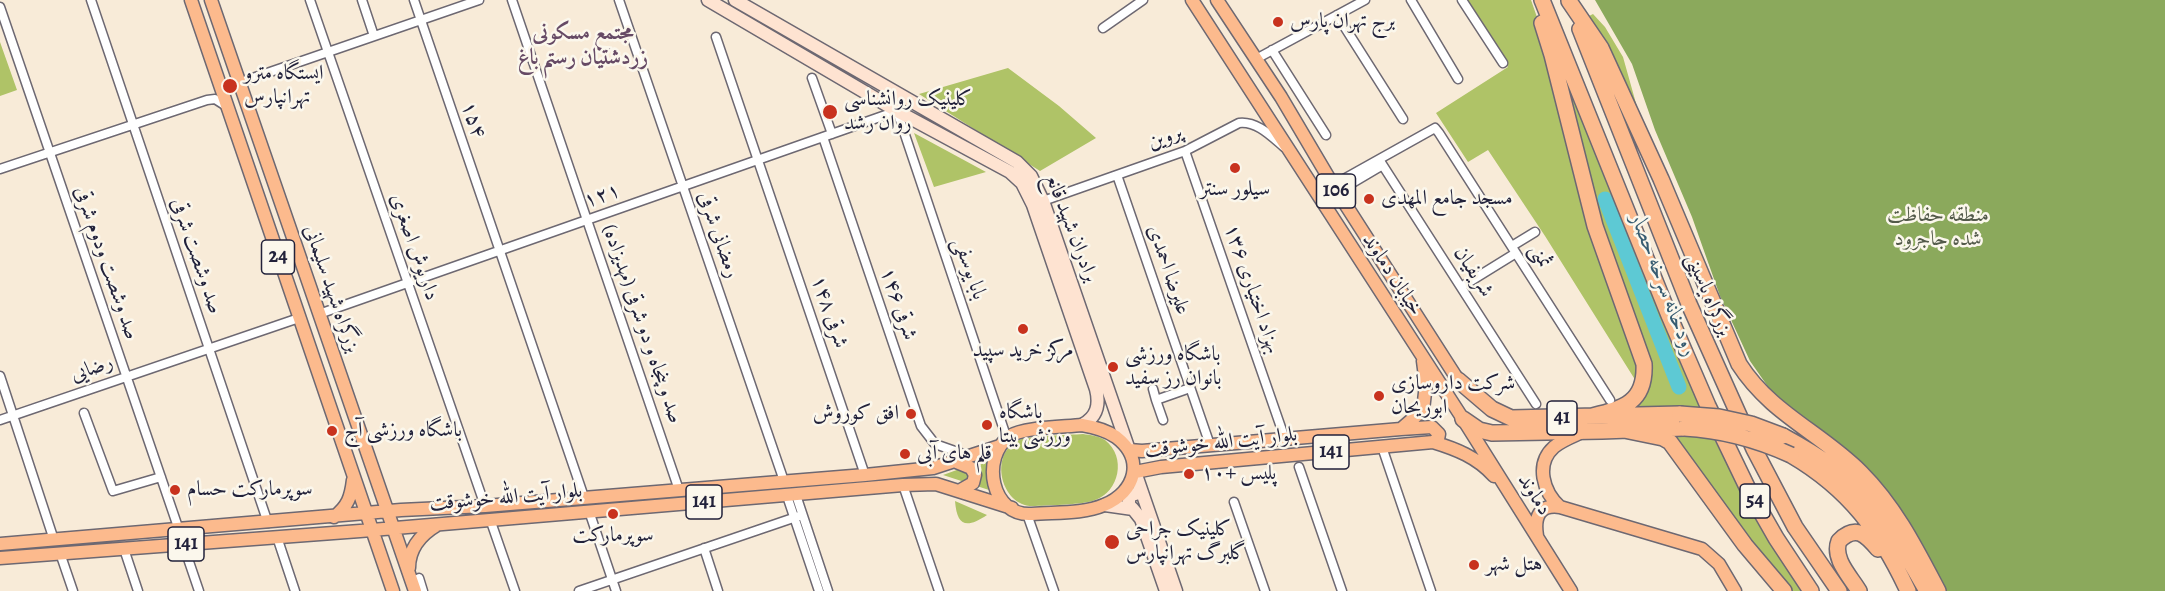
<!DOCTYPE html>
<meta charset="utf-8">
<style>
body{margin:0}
canvas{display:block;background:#f8ebd8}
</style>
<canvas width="2165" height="591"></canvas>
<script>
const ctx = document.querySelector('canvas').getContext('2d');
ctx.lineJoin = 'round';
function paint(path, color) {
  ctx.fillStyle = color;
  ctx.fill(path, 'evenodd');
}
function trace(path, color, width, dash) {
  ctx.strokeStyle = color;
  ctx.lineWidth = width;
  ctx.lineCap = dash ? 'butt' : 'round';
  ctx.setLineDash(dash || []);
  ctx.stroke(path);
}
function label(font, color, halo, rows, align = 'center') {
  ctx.font = font + ' Alegreya,Amiri,serif';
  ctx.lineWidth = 5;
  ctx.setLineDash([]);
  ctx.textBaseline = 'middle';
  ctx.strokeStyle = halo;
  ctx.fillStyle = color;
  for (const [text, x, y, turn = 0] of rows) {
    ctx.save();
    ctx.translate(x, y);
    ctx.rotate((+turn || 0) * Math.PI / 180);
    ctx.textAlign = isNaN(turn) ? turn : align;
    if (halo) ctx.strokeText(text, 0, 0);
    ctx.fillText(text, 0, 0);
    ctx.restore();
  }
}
const green = new Path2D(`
 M1466,0H1531L1546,43L1637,349L1639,386L1545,236L1488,150L1468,162L1436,113L1508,67Z
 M1593,14L1605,27L1623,57L1639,114L1690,228L1675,205L1589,16Z
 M0,42L17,90L0,96Z
 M1552,44L1645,279L1702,411L1611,414L1645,387Z
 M1008,68L1059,106L1096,138L1040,171L919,94Z
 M914,133L986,172L934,187Z
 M1711,433L1754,516L1801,591H1789L1663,434Z
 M1083,434C1090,435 1099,436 1105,440C1127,457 1119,492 1095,500C1082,505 1051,505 1035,506C1002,509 987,454 1019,440C1028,436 1070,435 1083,434Z
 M987,459L986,474L989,490L943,475Z
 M955,501L987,515C966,529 957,526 955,501Z`);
const forest = new Path2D(`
 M1595,0H2165V591H1942L1915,541L1771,391L1750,361L1720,296L1692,217L1655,130L1632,64Z`);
const river = new Path2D(`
 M1605,199L1679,387`);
const street = new Path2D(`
 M91,0L268,523
 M310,0L485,506
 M362,0L374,36
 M414,0L584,497
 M512,0L679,490
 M619,0L784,481
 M1411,0L1458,79
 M1462,0L1503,63
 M0,7L179,530
 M1337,15L1403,119
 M1103,28L1143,0
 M716,37L865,475
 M1272,50L1326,135
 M1256,59L1365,0
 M812,78L832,134
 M241,82L479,0
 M897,111L1007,439
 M1439,133L1610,400
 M823,137L921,426L935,444L969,456
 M1185,151L1285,439
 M1380,161L1536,404
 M0,169L207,100L215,99L226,106
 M1117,175L1210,445
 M1333,185L1435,128L1439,133
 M1337,192L1381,166
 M1043,201L1185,151L1239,123C1257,121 1271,136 1284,147
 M1512,246L1535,232
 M1461,287L1516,253
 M319,314L897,111
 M0,376L54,540
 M1153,389L1156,400L1190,388
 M1156,400L1163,420
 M84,413L113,491L161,477
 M0,420L299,318
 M1382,447L1431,591
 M1299,467L1342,591
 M903,485L939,591
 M796,495L828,591
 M787,496L819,591
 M1234,502L1265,591
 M589,511L616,591
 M1027,514L1054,591
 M490,519L515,591
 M277,537L295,591
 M183,544L199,591
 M704,548L718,591
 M124,549L138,591
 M60,553L73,591
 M419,578L423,591
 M579,591L802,515`);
const secondary = new Path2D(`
 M708,0L897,111L1010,172L1022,183L1033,205L1096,389C1100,405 1097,417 1082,425
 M735,0L1017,162L1031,176L1043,201L1129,450
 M1135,472L1176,591
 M1105,505L1133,509L1141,519L1166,591
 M1133,509L1129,505V496L1138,493L1143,495`);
const primary = new Path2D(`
 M191,0L393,591
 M211,0L415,591
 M1192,0L1463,419L1571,591
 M1217,0L1281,97L1333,185L1458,380
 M1082,425C1094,427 1106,430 1116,437C1145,459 1136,492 1104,505C1083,514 1055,512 1032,514C991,517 980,457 1010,436C1023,427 1065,427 1082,425Z
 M1401,429L1432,427L1439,434L1438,439L1433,442
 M1129,450L1142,451L1401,429L1423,410L1426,384L1423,361
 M954,461L971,468L975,475L973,483L959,491
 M1135,472L1161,467L1433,442C1456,449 1477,457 1494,476
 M1560,507C1543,492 1535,464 1554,447C1561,441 1571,437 1580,433
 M334,517C348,506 351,497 353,480
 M1537,536C1534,517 1539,504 1560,507L1702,549L1719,564L1735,591
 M0,544L401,510L485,506L865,475L933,468L1000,446
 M0,558L360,531L903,485L936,484L1012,508
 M409,568C409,549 420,535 437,525`);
const highway = new Path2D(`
 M1542,0L1668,313L1708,406L1748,489L1776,538L1811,591
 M1569,1L1601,48L1661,179L1739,364C1771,414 1820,432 1861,473C1895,507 1916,549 1938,591
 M1542,23L1552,55L1595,226L1644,364C1646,405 1620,409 1588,417
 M1580,29L1689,304L1754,449L1795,527L1839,591
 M1458,380L1492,409L1511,418L1680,414
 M1463,419L1479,430L1492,433L1602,431L1684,428
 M1624,430L1663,438L1670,442L1745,545L1784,591
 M1783,436C1816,454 1850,475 1873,505C1894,532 1910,562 1927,591
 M1791,455C1849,489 1880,531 1908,591
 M1859,591C1851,577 1832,559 1839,541C1856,524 1866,535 1878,549`);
const highwayBridge = new Path2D(`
 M1680,414L1719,417L1751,424L1783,436
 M1684,428C1723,430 1756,439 1791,455`);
const markers = [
 [1278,22,6,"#c8321e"],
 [230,86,8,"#c8321e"],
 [830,112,8,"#c8321e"],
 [1235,168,6,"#c8321e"],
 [1369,199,6,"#c8321e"],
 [1023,329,6,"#c8321e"],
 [1113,367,6,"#c8321e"],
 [1379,396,6,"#c8321e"],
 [911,414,6,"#c8321e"],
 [987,425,6,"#c8321e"],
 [332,431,6,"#c8321e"],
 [905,454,6,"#c8321e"],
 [1189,474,6,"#c8321e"],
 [175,490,6,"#c8321e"],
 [613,514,6,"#c8321e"],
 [1112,542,8,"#c8321e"],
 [1474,565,6,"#c8321e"]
];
const shields = [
 [1336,191,39],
 [278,257,33],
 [1562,418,30],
 [1331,452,36],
 [1755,501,30],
 [704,502,36],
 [186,544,36]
];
const shieldNames = [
 ["106",1336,191],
 ["24",278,257],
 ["41",1562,418],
 ["141",1331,452],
 ["54",1755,501],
 ["141",704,502],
 ["141",186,544]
];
const poiNames = [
 ["برج تهران پارس",1290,22],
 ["ایستگاه مترو",244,74],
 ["تهرانپارس",244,98],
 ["کلینیک روانشناسی",844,100],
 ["روان رشد",844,124],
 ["سیلور سنتر",1235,190,"center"],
 ["مسجد جامع المهدی",1381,199],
 ["مرکز خرید سپید",1023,351,"center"],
 ["باشگاه ورزشی",1125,355],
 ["بانوان رز سفید",1125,379],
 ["شرکت داروسازی",1391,384],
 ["ابوریحان",1391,408],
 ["باشگاه",999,413],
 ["ورزشی بیتا",999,437],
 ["افق کوروش",899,414,"right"],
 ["باشگاه ورزشی آج",344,431],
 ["قلم های آبی",917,454],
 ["پلیس +١٠",1201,474],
 ["سوپرمارکت حسام",187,490],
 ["کلینیک جراحی",1126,530],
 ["گلبرگ تهرانپارس",1126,554],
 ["سوپرمارکت",613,536,"center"],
 ["هتل شهر",1486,565]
];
const streetNames = [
 ["۱۵۴",473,120,71],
 ["پروین",1165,138,-21],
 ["۱۲۱",602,196,-19],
 ["برادران شهید قانع",1071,228,69],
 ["رمضانی شرقی",718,235,71],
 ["داریوش اصغری",414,247,71],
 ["صد وشصت شرقی",196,256,71],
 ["ثمنی",1540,256,57],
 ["صد وشصت ودوم شرقى",106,263,71],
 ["بابا یوسفی",969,269,71],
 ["علیرضا احمدی",1168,270,71],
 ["شریفیان",1473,272,57],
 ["خیابان دماوند",1392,275,57],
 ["بزرگراه شهید سلیمانی",331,289,71],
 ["بهزاد اختیاری ۱۳۶",1252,289,71],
 ["بزرگراه یاسینی",1708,295,67],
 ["۱۴۶ شرقی",898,304,71],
 ["۱۴۸ شرقی",829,312,71],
 ["صد و پنجاه و دو شرقی (مهدیزاده)",642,324,71],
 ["رضایی",92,369,-19],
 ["بلوار آیت الله خوشوقت",1221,443,-6],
 ["دماوند",1534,495,58],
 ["بلوار آیت الله خوشوقت",506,498,-5]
];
const parkNames = [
 ["منطقه حفاظت",1938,216],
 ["شده جاجرود",1938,240]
];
const neighbourhoodNames = [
 ["مجتمع مسکونی",583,34],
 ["زردشتیان رستم باغ",583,59]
];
const waterNames = [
 ["رودخانه سرخه حصار",1663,285,69]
];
paint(green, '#afc367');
paint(forest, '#8ba95c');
trace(river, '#5dc9d4', 15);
trace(street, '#6d6872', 11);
trace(secondary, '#6d6872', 15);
trace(primary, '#6d6872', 15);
trace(highway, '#6d6872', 18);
trace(street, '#fff', 8);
trace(secondary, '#fee3d1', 12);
trace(primary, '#fcba8d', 12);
trace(highway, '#fcba8d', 15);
trace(highwayBridge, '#6d6872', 18, []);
trace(highwayBridge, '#fcba8d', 15);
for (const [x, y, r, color] of markers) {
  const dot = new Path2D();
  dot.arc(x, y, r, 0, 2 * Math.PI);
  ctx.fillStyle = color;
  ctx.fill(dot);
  trace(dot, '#fbf7ec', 2);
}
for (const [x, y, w] of shields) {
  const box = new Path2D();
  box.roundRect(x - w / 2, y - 17, w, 34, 4.5);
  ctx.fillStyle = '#fbf7ec';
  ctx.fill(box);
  trace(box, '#22223b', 1.5);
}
label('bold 20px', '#22223b', null, shieldNames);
label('21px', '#22223b', '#fbf7ec', poiNames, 'left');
label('21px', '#22223b', '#fbf7ec', streetNames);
label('21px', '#535a4a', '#fbf7ec', parkNames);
label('bold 22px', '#664a65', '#fbf7ec', neighbourhoodNames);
label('italic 22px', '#375c71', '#fbf7ec', waterNames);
</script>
